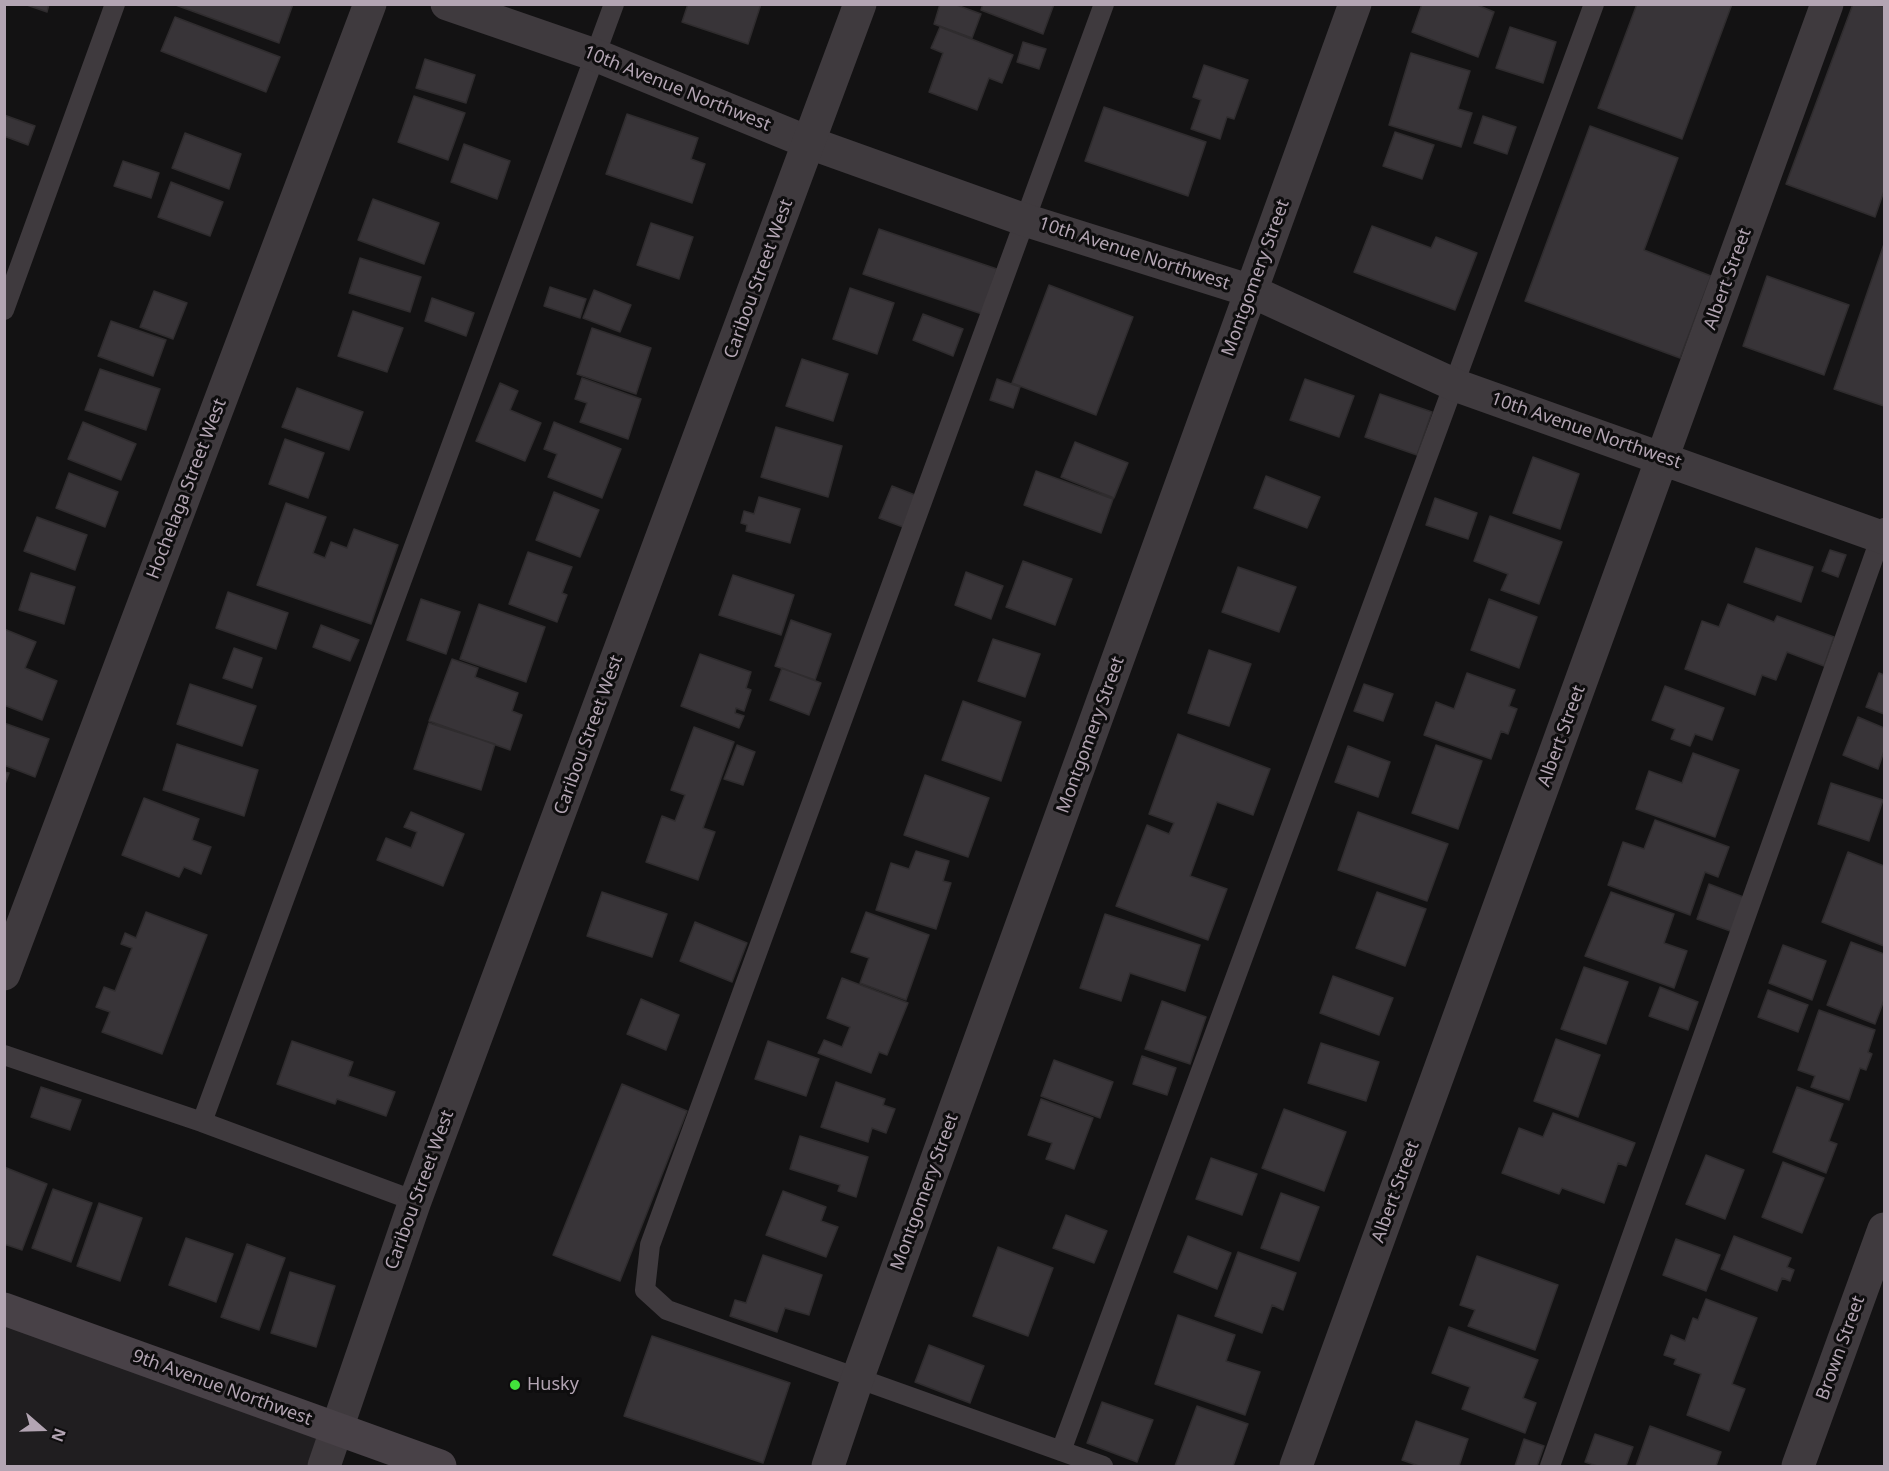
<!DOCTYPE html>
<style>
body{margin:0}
#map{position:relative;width:1889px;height:1471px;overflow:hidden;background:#131213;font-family:"Noto Sans",sans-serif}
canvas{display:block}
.frame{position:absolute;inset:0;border:6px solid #b3a5b3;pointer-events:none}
.north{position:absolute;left:12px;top:1399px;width:60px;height:60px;-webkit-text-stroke:4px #0e0d0e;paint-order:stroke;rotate:110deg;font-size:16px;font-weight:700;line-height:24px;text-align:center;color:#b3a5b3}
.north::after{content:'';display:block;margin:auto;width:21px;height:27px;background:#b3a5b3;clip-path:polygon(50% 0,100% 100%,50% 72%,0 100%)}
</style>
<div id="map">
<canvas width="1889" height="1471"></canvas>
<div class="frame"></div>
<div class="north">N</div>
</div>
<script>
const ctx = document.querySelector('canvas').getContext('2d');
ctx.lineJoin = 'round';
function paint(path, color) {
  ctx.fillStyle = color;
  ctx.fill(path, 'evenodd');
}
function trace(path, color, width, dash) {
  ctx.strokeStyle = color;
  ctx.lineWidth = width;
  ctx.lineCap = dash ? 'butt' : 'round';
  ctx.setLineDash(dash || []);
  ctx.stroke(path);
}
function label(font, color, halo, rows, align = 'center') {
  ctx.font = font + ' "Noto Sans",sans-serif';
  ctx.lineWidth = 6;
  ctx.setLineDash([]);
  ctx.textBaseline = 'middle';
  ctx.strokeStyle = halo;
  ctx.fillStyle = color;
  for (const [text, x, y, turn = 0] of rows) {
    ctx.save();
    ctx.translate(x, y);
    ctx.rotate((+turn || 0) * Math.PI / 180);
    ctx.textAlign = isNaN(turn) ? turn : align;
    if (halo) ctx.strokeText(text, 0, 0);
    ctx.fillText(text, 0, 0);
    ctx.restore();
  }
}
const built = new Path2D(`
 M4,1326L335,1428L322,1466H5Z`);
const building = new Path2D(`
 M24,4H49L47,12Z
 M173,4H293L279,43Z
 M688,4H761L748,44L682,22Z
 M940,4H954L981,14L972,38L934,24Z
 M983,4H1054L1043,34L981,10Z
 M1422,4H1475L1494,12L1478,57L1412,32Z
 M1637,4H1732L1682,139L1598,108Z
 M1853,4L1884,6V191L1875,217L1786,184Z
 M175,17L280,57L266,92L161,51Z
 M940,27L1013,55L1002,83L989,78L977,110L929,92L943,53L931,48Z
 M1510,27L1556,42L1543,83L1496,68Z
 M1023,42L1046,49L1039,69L1017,62Z
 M1411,53L1470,71L1458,109L1472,113L1461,147L1389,125Z
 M425,59L475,75L466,103L416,88Z
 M1204,65L1248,80L1234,119L1227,117L1220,139L1191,129L1201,100L1193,97Z
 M414,96L465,113L448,160L398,142Z
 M1104,107L1206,142L1188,196L1085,161Z
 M627,114L698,138L691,159L705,164L692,203L606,174Z
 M4,115L35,126L28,145L4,136Z
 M1483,116L1516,127L1507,154L1474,143Z
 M1590,126L1678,158L1644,250L1711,276L1680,358L1525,301Z
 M1395,132L1434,145L1422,179L1383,166Z
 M185,133L241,154L229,189L172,168Z
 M464,144L510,161L497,199L451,182Z
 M123,161L159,173L151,198L114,186Z
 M171,182L223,202L210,236L158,217Z
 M373,199L439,223L424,264L358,240Z
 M651,223L693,237L679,279L637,265Z
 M1372,226L1431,248L1436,237L1477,253L1455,310L1354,272Z
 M879,229L997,269L982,314L863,274Z
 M1884,244V406L1834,389Z
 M360,258L421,277L410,312L349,293Z
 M1767,276L1849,305L1824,375L1743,346Z
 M1049,285L1133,317L1096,415L1012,383Z
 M550,287L586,299L580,318L544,306Z
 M850,288L894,303L877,354L833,339Z
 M594,290L631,305L620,332L583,318Z
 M154,291L187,303L173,339L140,327Z
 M432,298L474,313L466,336L425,321Z
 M353,311L403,328L387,372L338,356Z
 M923,314L963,329L953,356L913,340Z
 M111,321L166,340L153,376L98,356Z
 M592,328L651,348L636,394L577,374Z
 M802,359L848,374L833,421L786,406Z
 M100,369L160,389L146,430L85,410Z
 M582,378L641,399L628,439L580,422L587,403L575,399Z
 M997,379L1020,387L1013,408L990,400Z
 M1305,379L1354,396L1339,437L1290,420Z
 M500,383L518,391L510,410L541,423L525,461L476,441Z
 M297,388L363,412L349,450L282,427Z
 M1380,394L1432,412L1417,455L1365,437Z
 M83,422L136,444L121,480L68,459Z
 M554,422L621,449L602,498L548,477L557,454L544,449Z
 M776,427L842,446L828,497L761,477Z
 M285,439L324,453L308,498L269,484Z
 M1075,442L1128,463L1114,498L1061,477Z
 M1533,457L1579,474L1560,529L1513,513Z
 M1036,471L1113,499L1101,533L1024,505Z
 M69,473L118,492L105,527L56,508Z
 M1266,476L1320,497L1307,528L1254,508Z
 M892,486L915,495L903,527L879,518Z
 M554,492L599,510L580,557L536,540Z
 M759,497L800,509L790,543L746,531L747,525L741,523L744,511L754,514Z
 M1435,498L1477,513L1468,539L1426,525Z
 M286,503L326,517L313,553L325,558L331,542L347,548L354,529L398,545L371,624L257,585Z
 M1490,516L1562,542L1539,604L1501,590L1508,574L1474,561Z
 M37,517L87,535L75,570L24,551Z
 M1756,548L1813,567L1801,602L1744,582Z
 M1830,550L1846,555L1838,577L1822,571Z
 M528,552L572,567L562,593L567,595L557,622L509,604Z
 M1023,561L1072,579L1055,625L1006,607Z
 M1238,567L1296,587L1279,632L1222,612Z
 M966,572L1003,586L991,619L955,605Z
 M31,573L75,587L64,624L19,610Z
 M733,575L794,595L781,635L719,615Z
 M228,592L288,613L276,649L216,628Z
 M421,599L460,612L446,654L407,640Z
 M1489,599L1537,617L1519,668L1471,650Z
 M479,604L545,627L526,682L460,659Z
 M1728,604L1774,622L1777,616L1834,637L1824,666L1787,652L1776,680L1762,675L1755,695L1685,669L1702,621L1719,627Z
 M791,620L831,634L815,680L775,666Z
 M321,625L359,640L350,661L313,647Z
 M4,629L36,642L25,668L57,681L42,720L4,705Z
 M993,639L1040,654L1025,697L978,681Z
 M234,648L262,658L252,688L223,678Z
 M1209,650L1251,664L1229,726L1188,713Z
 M700,654L751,672L746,688L751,690L744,711L736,708L735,713L744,716L739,728L681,706Z
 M452,659L478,668L475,677L518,693L512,711L522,715L510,750L429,721Z
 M782,668L821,683L809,715L770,700Z
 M1467,673L1515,690L1509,706L1517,709L1508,734L1501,731L1491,759L1424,735L1436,702L1454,709Z
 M1879,673L1884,675V714L1866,707Z
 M190,684L256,706L242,746L177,724Z
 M1364,684L1393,694L1383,721L1354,711Z
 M1665,686L1724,708L1712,740L1695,734L1690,746L1671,739L1675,729L1652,720Z
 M963,701L1021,722L1001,781L942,760Z
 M1858,717L1884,728V751L1878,769L1843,755Z
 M4,723L49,739L35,777L4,765Z
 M429,723L495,744L481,790L414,769Z
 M694,727L734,742L703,828L715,832L698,880L646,862L662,816L675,821L685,795L671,790Z
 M1178,734L1270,769L1253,815L1217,802L1190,876L1227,889L1208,940L1116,906L1147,825L1169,834L1174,823L1149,814Z
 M177,744L258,770L244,816L163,790Z
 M737,745L755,752L743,785L724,779Z
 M1436,745L1482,761L1458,829L1412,813Z
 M1348,746L1390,762L1378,797L1335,782Z
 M1693,753L1739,770L1715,837L1636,809L1649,771L1682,783Z
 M4,772L9,773L4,787Z
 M925,775L989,798L968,857L904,835Z
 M1831,783L1883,800L1869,841L1818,824Z
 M144,798L199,819L192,840L211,847L201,874L184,867L179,877L122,855Z
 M411,812L464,834L443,886L377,860L386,838L411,848L417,832L404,827Z
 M1358,812L1448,844L1427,901L1338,870Z
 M1655,820L1729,847L1718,877L1705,872L1690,915L1608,885L1623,842L1644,849Z
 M916,851L949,861L943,881L951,883L936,929L876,910L891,863L909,869Z
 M1848,852L1884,866V946L1822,922Z
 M1709,884L1746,898L1733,932L1697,919Z
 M602,892L667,914L652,957L587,936Z
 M1377,892L1426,909L1405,966L1356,948Z
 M1611,892L1674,914L1664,943L1687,951L1674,988L1585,956Z
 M146,912L207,935L162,1054L102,1032L110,1012L96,1007L104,987L115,991L132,948L121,944L125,933L136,938Z
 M866,912L929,935L906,1000L860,983L869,958L851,952Z
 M1105,914L1200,945L1185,991L1130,973L1121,1001L1080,988Z
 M695,922L747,943L732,982L680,961Z
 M1851,942L1884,954V1000L1875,1024L1827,1005Z
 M1783,945L1826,961L1812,1000L1769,983Z
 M1584,967L1628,982L1606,1044L1561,1029Z
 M1333,976L1393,998L1379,1035L1320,1013Z
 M842,978L908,1003L887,1055L879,1052L871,1073L818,1053L824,1040L842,1047L850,1027L827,1018Z
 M1660,987L1698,1002L1688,1030L1649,1016Z
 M1768,990L1808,1005L1798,1032L1758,1017Z
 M641,999L679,1015L666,1050L627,1034Z
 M1162,1001L1206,1017L1190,1064L1145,1049Z
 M1819,1010L1875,1030L1868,1052L1872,1054L1866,1070L1860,1068L1849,1100L1811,1087L1815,1076L1798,1070Z
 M1556,1039L1600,1055L1578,1117L1534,1101Z
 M292,1041L353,1062L348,1076L395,1092L386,1116L337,1099L335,1104L277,1084Z
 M768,1041L819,1059L806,1096L755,1079Z
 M1321,1043L1379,1062L1366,1101L1308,1083Z
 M1142,1056L1176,1068L1167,1095L1133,1084Z
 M1054,1060L1113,1082L1100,1118L1041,1096Z
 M836,1082L885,1099L883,1105L895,1109L886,1133L872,1128L868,1142L821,1127Z
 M622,1084L687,1111L620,1281L553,1255Z
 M41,1087L81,1100L70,1130L31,1117Z
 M1797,1087L1843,1104L1829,1141L1837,1144L1826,1173L1773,1152Z
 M1041,1099L1093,1118L1074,1169L1046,1159L1052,1143L1028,1135Z
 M1284,1109L1346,1132L1324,1191L1262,1168Z
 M1553,1113L1635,1143L1626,1166L1618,1163L1604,1203L1562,1188L1559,1194L1502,1173L1519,1128L1543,1137Z
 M800,1136L868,1157L856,1197L838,1191L840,1185L790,1169Z
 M1706,1155L1744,1170L1725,1219L1686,1204Z
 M1211,1158L1257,1174L1242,1215L1196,1199Z
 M1783,1162L1824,1178L1802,1233L1762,1217Z
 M4,1167L47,1184L22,1250L4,1244Z
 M53,1189L92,1203L71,1262L32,1248Z
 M783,1191L826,1207L821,1221L838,1227L826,1257L766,1235Z
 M1281,1193L1319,1207L1299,1261L1261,1248Z
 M99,1203L142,1218L120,1281L77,1266Z
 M1066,1215L1107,1231L1094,1263L1053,1248Z
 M1188,1236L1231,1253L1217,1289L1174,1272Z
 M1734,1236L1791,1258L1787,1267L1794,1270L1790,1281L1782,1278L1777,1291L1721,1269Z
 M186,1238L233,1254L216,1302L169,1285Z
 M1676,1239L1720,1255L1706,1291L1663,1275Z
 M247,1244L285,1258L259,1330L221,1317Z
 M998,1247L1053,1268L1028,1336L973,1316Z
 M1238,1252L1296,1273L1283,1310L1272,1305L1262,1333L1215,1316Z
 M763,1255L822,1275L809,1315L785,1308L777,1332L730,1316L735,1300L746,1303Z
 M1477,1256L1558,1285L1535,1350L1468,1326L1475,1310L1460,1305Z
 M290,1272L335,1286L316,1347L271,1333Z
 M1706,1299L1757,1318L1732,1384L1745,1389L1729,1431L1687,1415L1701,1374L1674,1364L1676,1359L1664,1355L1671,1335L1685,1341L1693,1318L1698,1320Z
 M1178,1315L1235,1335L1226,1361L1260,1372L1245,1415L1155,1384Z
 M1449,1327L1538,1360L1523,1398L1536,1403L1525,1433L1462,1409L1470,1387L1432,1373Z
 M652,1336L790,1383L763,1463L624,1416Z
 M929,1345L984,1366L970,1403L915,1382Z
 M1102,1402L1153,1420L1137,1462L1087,1443Z
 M1197,1406L1248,1424L1233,1466H1175Z
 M1416,1421L1468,1439L1459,1466H1419L1402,1460Z
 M1650,1426L1721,1452L1716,1466H1636Z
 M1595,1434L1633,1447L1626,1466H1597L1585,1462Z
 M1524,1439L1544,1446L1537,1466H1515Z`);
const service = new Path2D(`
 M4,310L115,4
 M4,1055L202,1122L415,1201
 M202,1122L614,4
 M1061,1451L1594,4
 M1103,1466L667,1310L645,1290L650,1245L1104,4
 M1550,1466L1884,528`);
const minor = new Path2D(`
 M447,4L595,55L810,143L1025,220L1251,291L1455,385L1884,538
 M4,974L370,4
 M828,1466L858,1377L1355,4
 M1296,1466L1827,4
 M1798,1466L1884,1229`);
const tertiary = new Path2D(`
 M324,1466L415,1201L860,4`);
const secondary = new Path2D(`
 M4,1309L440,1466`);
const markers = [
 [515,1385,6,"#42e23b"]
];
const streetNames = [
 ["10th Avenue Northwest",677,89,22],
 ["10th Avenue Northwest",1134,254,18],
 ["Montgomery Street",1256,278,-70],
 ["Caribou Street West",759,279,-70],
 ["Albert Street",1728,279,-70],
 ["10th Avenue Northwest",1586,431,19],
 ["Hochelaga Street West",187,489,-69],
 ["Caribou Street West",589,735,-70],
 ["Montgomery Street",1091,735,-70],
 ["Albert Street",1562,736,-70],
 ["Caribou Street West",420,1190,-70],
 ["Montgomery Street",925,1192,-70],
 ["Albert Street",1396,1192,-70],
 ["Brown Street",1841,1348,-70],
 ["9th Avenue Northwest",222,1388,20]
];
const poiNames = [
 ["Husky",527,1385]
];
paint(built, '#201e20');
paint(building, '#383438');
trace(building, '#2f2c2e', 1.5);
trace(service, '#3f3a3e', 20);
trace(minor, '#3f3a3e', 33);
trace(tertiary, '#3f3a3e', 33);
trace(secondary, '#484147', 33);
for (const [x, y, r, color] of markers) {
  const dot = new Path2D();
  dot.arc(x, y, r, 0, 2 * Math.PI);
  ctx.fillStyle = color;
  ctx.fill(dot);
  trace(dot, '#0e0d0e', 2);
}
label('18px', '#b3a5b3', '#0e0d0e', streetNames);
label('18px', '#b3a5b3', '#0e0d0e', poiNames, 'left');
</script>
